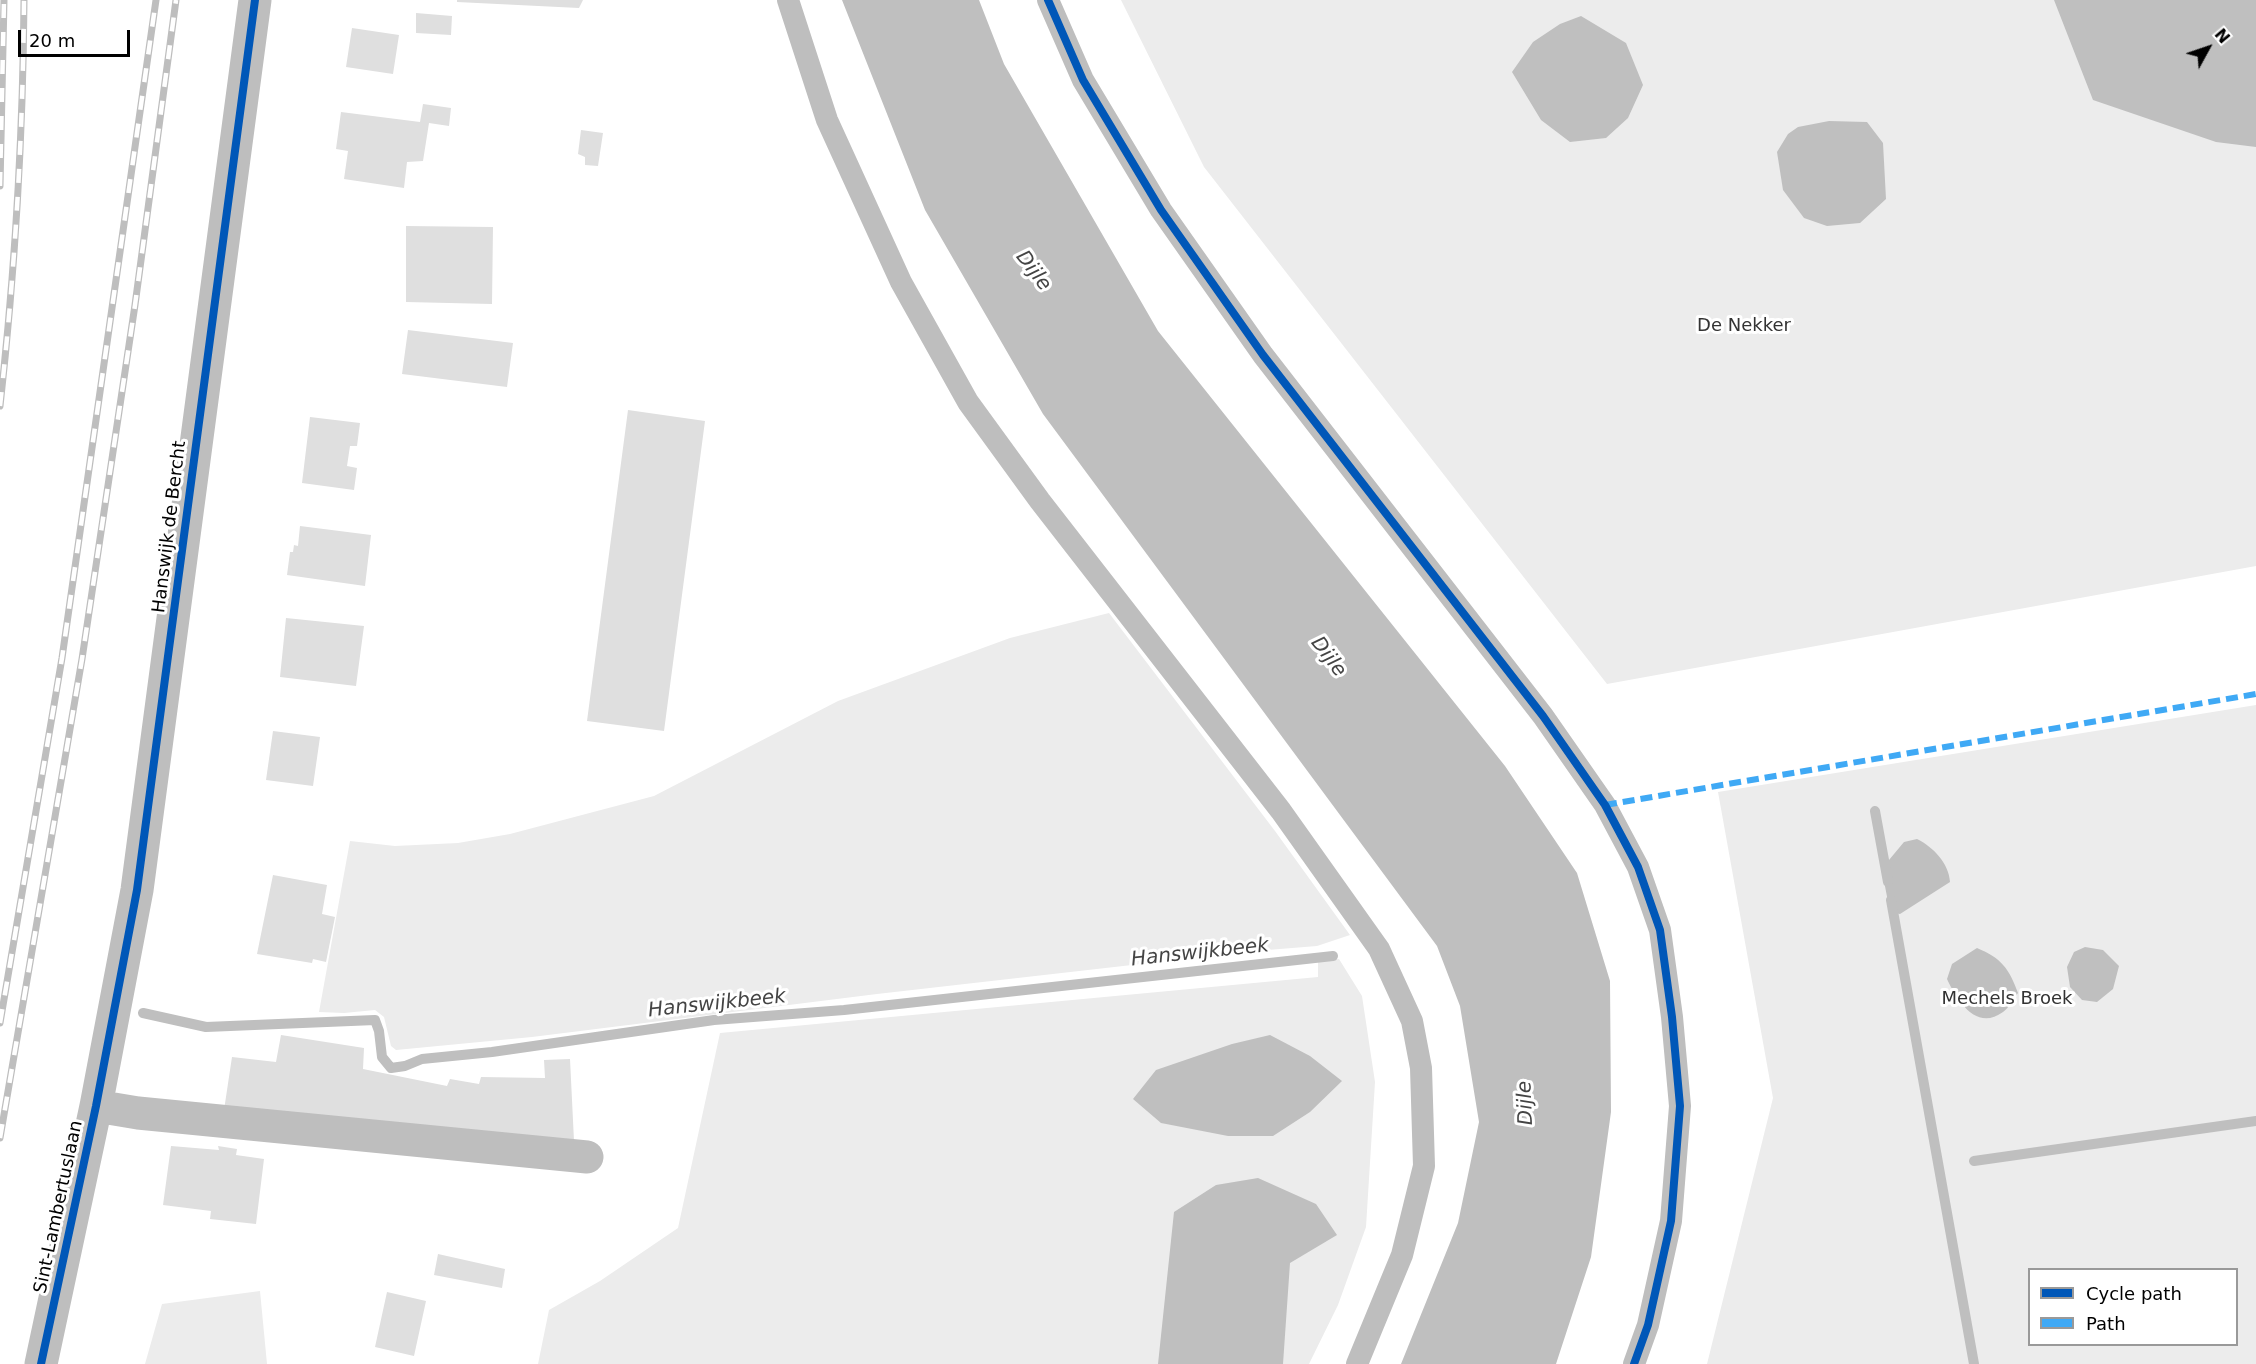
<!DOCTYPE html>
<style>
body{margin:0}
#map{position:relative;width:2256px;height:1364px;overflow:hidden;background:#fff;font-family:"DejaVu Sans",sans-serif}
canvas{display:block}
.legend{position:absolute;left:2028px;top:1268px;width:210px;height:78px;box-sizing:border-box;background:#fff;border:2px solid #999;margin:0;padding:8px 10px;list-style:none;font-size:18px;color:#000}
.legend li{display:flex;align-items:center;gap:12px;height:30px}
.legend b{width:30px;border:2px solid #999}
.north{position:absolute;left:2178px;top:18px;width:60px;height:60px;-webkit-text-stroke:4px #fff;paint-order:stroke;rotate:50deg;font-size:16px;font-weight:700;line-height:24px;text-align:center;color:#000}
.north::after{content:'';display:block;margin:auto;width:21px;height:27px;background:#000;clip-path:polygon(50% 0,100% 100%,50% 72%,0 100%)}
.scale{position:absolute;left:18px;top:30px;width:112px;height:27px;box-sizing:border-box;border:3px solid #000;border-top:0;padding-left:8px;font-size:18px;line-height:21px;white-space:nowrap;color:#000;-webkit-text-stroke:4px #fff;paint-order:stroke}
</style>
<div id="map">
<canvas width="2256" height="1364"></canvas>
<ul class="legend">
<li><b style="height:8px;background:#0057b8"></b>Cycle path</li>
<li><b style="height:8px;background:#3fa9f5"></b>Path</li>
</ul>
<div class="north">N</div>
<div class="scale">20 m</div>
</div>
<script>
const ctx = document.querySelector('canvas').getContext('2d');
ctx.lineJoin = 'round';
function paint(path, color) {
  ctx.fillStyle = color;
  ctx.fill(path, 'evenodd');
}
function trace(path, color, width, dash) {
  ctx.strokeStyle = color;
  ctx.lineWidth = width;
  ctx.lineCap = dash ? 'butt' : 'round';
  ctx.setLineDash(dash || []);
  ctx.stroke(path);
}
function label(font, color, halo, rows, align = 'center') {
  ctx.font = font + ' "DejaVu Sans",sans-serif';
  ctx.lineWidth = 6;
  ctx.setLineDash([]);
  ctx.textBaseline = 'middle';
  ctx.strokeStyle = halo;
  ctx.fillStyle = color;
  for (const [text, x, y, turn = 0] of rows) {
    ctx.save();
    ctx.translate(x, y);
    ctx.rotate((+turn || 0) * Math.PI / 180);
    ctx.textAlign = isNaN(turn) ? turn : align;
    if (halo) ctx.strokeText(text, 0, 0);
    ctx.fillText(text, 0, 0);
    ctx.restore();
  }
}
const green = new Path2D(`
 M1121,0H2256V566L1607,684L1204,167Z
 M1109,613L1275,831L1350,935L1317,946L1255,951L877,994L532,1037L396,1050L391,1046L384,1017L375,1010L344,1013L319,1012L350,841L395,846L458,843L510,834L654,796L838,701L1010,638Z
 M2256,705V1364H1707L1773,1098L1718,792ZM2030,1270H2236V1344H2030Z
 M1339,959L1362,996L1375,1082L1366,1227L1338,1305L1309,1364H538L549,1310L600,1281L678,1228L720,1033L1318,977V962Z
 M260,1291L267,1364H145L162,1304Z`);
const water = new Path2D(`
 M842,0H979L1004,64L1158,331L1505,766L1577,873L1610,981L1611,1112L1591,1257L1556,1364H1401L1458,1223L1479,1122L1460,1006L1437,946L1043,414L925,210Z
 M2054,0H2256V147L2216,142L2093,100Z
 M1581,16L1626,43L1643,85L1628,118L1606,138L1570,142L1541,120L1512,72L1533,42L1560,24Z
 M1829,121L1867,122L1883,143L1886,199L1860,223L1827,226L1804,218L1783,190L1777,152L1788,134L1798,127Z
 M1917,839C1933,847 1949,863 1950,882L1900,914L1890,912L1883,876L1889,860L1904,842Z
 M2085,947L2103,950L2119,966L2113,989L2097,1002L2082,1000L2070,987L2067,967L2074,952Z
 M1977,948C2001,958 2009,968 2018,993C2013,999 2009,1008 2003,1012C1976,1032 1957,1000 1947,979L1952,964Z
 M1270,1035L1310,1056L1342,1081L1310,1112L1273,1136H1228L1161,1123L1133,1099L1156,1070L1232,1044Z
 M1258,1178L1316,1204L1337,1235L1290,1263L1283,1364H1158L1174,1212L1216,1185Z`);
const stream = new Path2D(`
 M1875,811L1888,882
 M1891,900L1974,1364
 M143,1013L206,1027L375,1020L379,1031L382,1057L391,1068L405,1066L422,1059L492,1052L714,1020L844,1010L1333,956
 M1974,1161L2256,1121`);
const building = new Path2D(`
 M457,0H583L579,8L457,2Z
 M416,13L452,16L451,35L416,33Z
 M352,28L399,35L393,74L346,67Z
 M423,104L451,108L449,126L429,123L423,161L407,162L404,188L344,179L348,151L336,149L341,112L420,122Z
 M581,130L603,133L598,166L585,165V157L578,154Z
 M406,226L493,227L492,304L406,302Z
 M408,330L513,343L507,387L402,374Z
 M628,410L705,421L664,731L587,721Z
 M310,417L360,423L357,446H350L347,466L357,468L354,490L302,483Z
 M300,526L371,535L365,586L287,575L290,552H293L294,545L298,546Z
 M286,618L364,626L356,686L280,677Z
 M273,731L320,737L313,786L266,780Z
 M273,875L327,885L322,914L335,917L326,962L313,959L312,963L257,954Z
 M281,1035L364,1048L363,1069L447,1086L450,1079L479,1084L481,1077L545,1078L544,1060L570,1059L574,1141L224,1110L232,1057L276,1062Z
 M171,1146L219,1150L218,1146L237,1149L236,1155L264,1159L256,1224L210,1219L211,1211L163,1205Z
 M438,1254L505,1269L502,1288L434,1275Z
 M387,1292L426,1301L414,1356L375,1347Z`);
const lane = new Path2D(`
 M788,0L827,120L901,282L968,402L1040,501L1281,811L1379,949L1412,1021L1421,1068L1424,1166L1402,1255L1357,1364
 M1048,0L1083,80L1161,210L1263,355L1543,716L1605,805L1638,867L1660,930L1672,1017L1680,1106L1671,1221L1648,1325L1634,1364`);
const street = new Path2D(`
 M96,1106L138,1113L587,1157
 M41,1364L96,1106L137,890L255,0`);
const rail = new Path2D(`
 M0,186L4,0
 M0,406C15,271 23,136 24,0
 M0,1023L62,658L156,0
 M0,1138L82,659L135,305L176,0`);
const quiet = new Path2D(`
 M1605,805L2256,694`);
const cycleway = new Path2D(`
 M1048,0L1083,80L1161,210L1263,355L1543,716L1605,805L1638,867L1660,930L1672,1017L1680,1106L1671,1221L1648,1325L1634,1364
 M41,1364L96,1106L137,890L255,0`);
const parkNames = [
 ["De Nekker",1744,326],
 ["Mechels Broek",2007,999]
];
const streetNames = [
 ["Hanswijk de Bercht",170,527,-83],
 ["Sint-Lambertuslaan",59,1207,-78]
];
const waterNames = [
 ["Dijle",1033,271,53],
 ["Dijle",1328,657,53],
 ["Hanswijkbeek",1200,953,-6],
 ["Hanswijkbeek",717,1004,-6],
 ["Dijle",1526,1103,-92]
];
paint(green, '#ececec');
paint(water, '#bfbfbf');
trace(stream, '#bfbfbf', 10);
paint(building, '#dfdfdf');
trace(lane, '#bebebe', 22);
trace(street, '#bebebe', 33);
trace(rail, '#bebebe', 7);
trace(rail, '#fff', 4.5, [14]);
trace(quiet, '#3fa9f5', 6, [12, 6]);
trace(cycleway, '#0057b8', 8);
label('18px', '#333', '#fff', parkNames);
label('18px', '#000', '#fff', streetNames);
label('italic 20px', '#444', '#fff', waterNames);
</script>
